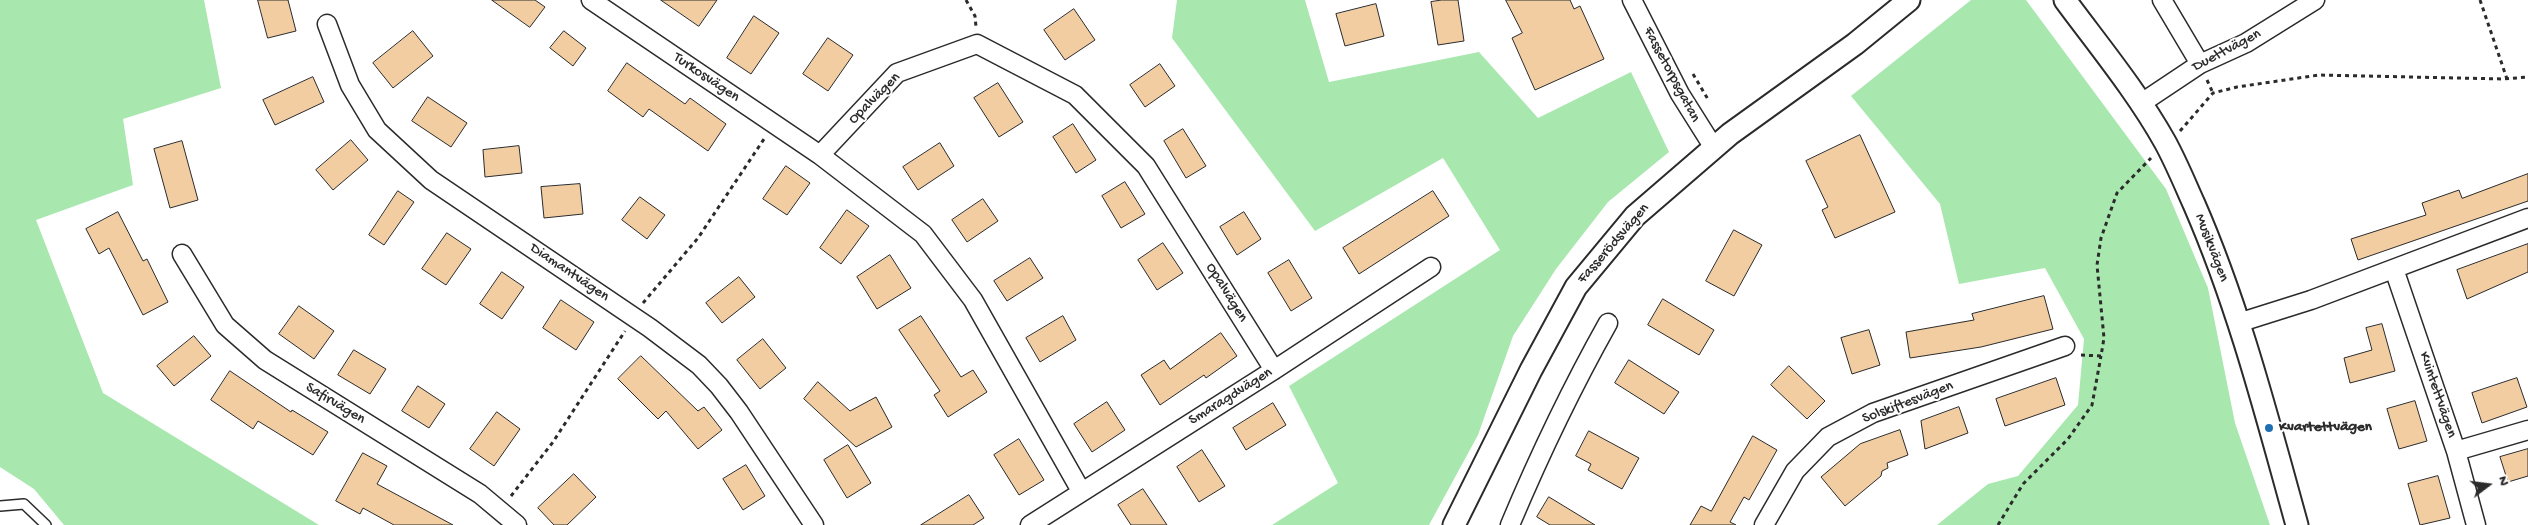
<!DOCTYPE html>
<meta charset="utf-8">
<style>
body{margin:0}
#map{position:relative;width:2528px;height:525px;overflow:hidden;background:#fff;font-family:"Gochi Hand",sans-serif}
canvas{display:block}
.north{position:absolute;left:2463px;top:460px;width:50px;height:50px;-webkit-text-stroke:4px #fff;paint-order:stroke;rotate:75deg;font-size:14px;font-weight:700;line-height:20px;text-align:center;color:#2b2b2b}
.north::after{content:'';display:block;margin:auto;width:18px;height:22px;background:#2b2b2b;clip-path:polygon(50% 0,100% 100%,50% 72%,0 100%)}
</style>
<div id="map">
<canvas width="2528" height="525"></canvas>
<div class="north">N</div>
</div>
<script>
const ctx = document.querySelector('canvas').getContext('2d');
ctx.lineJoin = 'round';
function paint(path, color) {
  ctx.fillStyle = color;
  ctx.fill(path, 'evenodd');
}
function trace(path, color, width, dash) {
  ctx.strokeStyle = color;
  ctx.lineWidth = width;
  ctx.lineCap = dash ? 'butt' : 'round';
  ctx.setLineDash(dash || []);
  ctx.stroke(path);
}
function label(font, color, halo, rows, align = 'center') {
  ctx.font = font + ' "Gochi Hand",sans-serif';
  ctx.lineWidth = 4;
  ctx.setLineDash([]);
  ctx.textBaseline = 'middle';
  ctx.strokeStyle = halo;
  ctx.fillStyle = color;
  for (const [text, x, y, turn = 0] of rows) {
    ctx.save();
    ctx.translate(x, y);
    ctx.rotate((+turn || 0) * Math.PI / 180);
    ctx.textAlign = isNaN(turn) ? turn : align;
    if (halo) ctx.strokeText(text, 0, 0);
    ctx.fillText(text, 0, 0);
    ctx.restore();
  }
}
const green = new Path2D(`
 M0,0H204L221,88L123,119L133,185L36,220L103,393L319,525H64L34,489L0,467Z
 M1177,0H1305L1329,82L1479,52L1538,118L1631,72L1669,152L1608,202L1556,269L1513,336L1478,435L1429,525H1272L1338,483L1289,386L1500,250L1443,158L1315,231L1172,38Z
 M1971,0H2026L2166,189L2208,288L2235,423L2270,525H1937L1988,484L2018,476L2078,405L2084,339L2045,268L1959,284L1940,204L1851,96Z`);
const building = new Path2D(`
 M258,0H288L296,31L268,38Z
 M492,0H535L545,7L530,27Z
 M661,0H717L699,26Z
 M1442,0H1458L1464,41L1438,45L1431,2Z
 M1506,0H1570L1574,9L1580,6L1604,59L1535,90L1512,38L1522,33Z
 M1376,4L1384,36L1345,46L1336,14Z
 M1074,9L1095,40L1065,60L1044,30Z
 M754,16L779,33L751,74L727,58Z
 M413,31L433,56L393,88L373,63Z
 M564,31L586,48L573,66L550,48Z
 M828,38L853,55L828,91L803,74Z
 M627,63L685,104L690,98L726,124L708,151L649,109L643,117L608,91Z
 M1160,64L1175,86L1145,107L1130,85Z
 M313,77L324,102L275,125L263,100Z
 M998,83L1023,122L999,137L974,98Z
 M428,97L467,123L451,147L412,121Z
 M1073,124L1096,160L1076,173L1053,137Z
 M1183,129L1206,166L1186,178L1164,141Z
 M1860,135L1895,212L1835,238L1822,210L1828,207L1806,161Z
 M351,140L368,160L333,190L316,170Z
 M182,141L198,200L170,208L154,149Z
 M940,143L954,166L918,190L903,167Z
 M519,146L522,173L485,177L483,150Z
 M786,166L810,183L787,215L763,199Z
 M2528,174V201L2358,260L2351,239L2426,215L2422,203L2459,190L2462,198Z
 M1125,182L1145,214L1121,228L1102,196Z
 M580,184L583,214L544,218L541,187Z
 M398,191L414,202L384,245L369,235Z
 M1433,191L1449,216L1359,274L1343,248Z
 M640,197L665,215L647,239L622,220Z
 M983,199L998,221L967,242L952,220Z
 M847,210L869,226L841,264L820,248Z
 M118,212L143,261L147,259L168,302L143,315L109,248L99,254L86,229Z
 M1244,212L1261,239L1237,255L1220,227Z
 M1734,230L1762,245L1734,296L1706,281Z
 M447,233L471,249L446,285L422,269Z
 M1163,243L1183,273L1157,290L1138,260Z
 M2528,244V272L2467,299L2457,270Z
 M890,255L911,288L877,309L857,277Z
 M1030,258L1043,278L1007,301L994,281Z
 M1289,260L1312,298L1291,311L1268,273Z
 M502,272L524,287L502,319L480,304Z
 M739,277L755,297L722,323L706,303Z
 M2044,296L2053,329L1981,347L1910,358L1906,332L1974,320L1972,314Z
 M1663,299L1714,330L1699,355L1648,325Z
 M561,300L594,322L576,350L543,328Z
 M299,306L334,331L314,359L279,334Z
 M921,316L961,377L973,370L987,392L948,417L934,395L940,391L899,330Z
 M1063,316L1076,340L1040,362L1026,338Z
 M2382,324L2395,371L2350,383L2344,358L2372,350L2366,328Z
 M1869,330L1880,365L1852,374L1841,338Z
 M1221,333L1237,356L1206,378L1204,375L1160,405L1141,375L1164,360L1170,369Z
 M194,336L211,356L174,386L157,366Z
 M763,339L786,368L760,389L737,360Z
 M354,350L386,369L370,394L338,375Z
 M641,356L698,411L704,407L722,430L698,449L666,411L658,419L618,379Z
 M1629,360L1679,392L1664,414L1615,383Z
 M1789,366L1825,401L1807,419L1771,385Z
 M230,371L291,412L292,410L328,432L313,455L258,421L253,429L211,400Z
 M2056,378L2065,405L2005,426L1996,399Z
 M2517,378L2527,407L2482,423L2472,393Z
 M818,382L850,411L876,397L892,427L856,447L804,399Z
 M418,386L445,404L429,428L402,411Z
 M2415,401L2427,441L2399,449L2387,409Z
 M1107,402L1125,430L1092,452L1074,424Z
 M1273,403L1286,425L1246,450L1233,428Z
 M1959,407L1968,433L1925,449L1921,421Z
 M497,412L520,429L494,466L470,449Z
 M1900,430L1908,455L1887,463L1888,468L1882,471L1881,476L1845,506L1821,477L1860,444Z
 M1589,431L1639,458L1622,489L1588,470L1591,464L1576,456Z
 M1753,436L1777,450L1749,500L1744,497L1730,522L1736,525H1690L1701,506L1711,511Z
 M1019,439L1044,480L1019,495L994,455Z
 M848,445L871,483L847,498L824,460Z
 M2528,449V476L2508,482L2500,457Z
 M1202,450L1225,486L1199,502L1177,467Z
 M363,453L387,466L377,484L453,525H394L363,508L360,514L336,501Z
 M746,465L765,496L743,510L723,479Z
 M574,474L596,497L567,525H554L538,508Z
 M2438,476L2450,518L2420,525L2408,484Z
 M1143,489L1167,525H1131L1118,505Z
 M969,495L984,518L973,525H921Z
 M1549,497L1595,525H1550L1537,517Z`);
const path = new Path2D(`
 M966,0L975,16L976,27
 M2480,0L2507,79
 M1693,74L1709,101
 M2207,80L2213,93
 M2180,131L2213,93L2237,87L2319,75L2503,79L2528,77
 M643,303L698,238L764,139
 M2081,355L2101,356L2104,338L2097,265L2101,238L2117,193L2151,158
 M511,496L553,442L625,331
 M1998,525L2023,484L2068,439L2092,405L2101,356`);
const service = new Path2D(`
 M0,506L24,504L46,525`);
const minor = new Path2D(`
 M591,0L820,155
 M1632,0L1680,94L1714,148
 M2162,0L2200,64
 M327,24L350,85L377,130L431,180L650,328L699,365L719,386L739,412L814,525
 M2140,104L2200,64L2246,43L2315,0
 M182,254L225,325L265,360L480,494L517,525
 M2394,269L2456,451L2528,430
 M2238,323L2311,300L2528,218
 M2456,451L2476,525
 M1081,491L973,300L923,234L820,155L897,73L977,44L1075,95L1146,166L1274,370
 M1030,525L1274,370L1431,267
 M1510,525C1539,456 1571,389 1608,323
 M1764,525L1795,471L1828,437L1873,413L2065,346`);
const tertiary = new Path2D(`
 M2065,0C2099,46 2137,92 2165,142C2176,162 2185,184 2194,204C2239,307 2267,417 2297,525
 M1454,525L1531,370L1576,287L1635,216L1730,134L1855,44L1909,0`);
const markers = [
 [2269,428,5,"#1f6fb2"]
];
const streetNames = [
 ["Duettvägen",2227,51,-28],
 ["Fassetorpsgatan",1671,75,62],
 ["Turkosvägen",706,78,34],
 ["Opalvägen",875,99,-45],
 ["Fasserödsvägen",1614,244,-49],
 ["Musikvägen",2211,248,69],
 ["Diamantvägen",569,273,34],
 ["Opalvägen",1226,293,58],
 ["Kvintettvägen",2437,395,71],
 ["Smaragdvägen",1231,397,-32],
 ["Solskiftesvägen",1908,403,-21],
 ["Safirvägen",335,404,31]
];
const poiNames = [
 ["Kvartettvägen",2279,428]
];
paint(green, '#a8e7ae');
paint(building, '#f2cda2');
trace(building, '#2b2b2b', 1);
trace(service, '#2b2b2b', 12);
trace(minor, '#2b2b2b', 21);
trace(tertiary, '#2b2b2b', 25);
trace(path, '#2b2b2b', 3, [4, 4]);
trace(service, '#fff', 9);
trace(minor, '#fff', 18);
trace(tertiary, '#fff', 21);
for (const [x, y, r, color] of markers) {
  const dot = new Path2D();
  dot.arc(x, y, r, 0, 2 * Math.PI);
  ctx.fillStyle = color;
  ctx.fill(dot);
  trace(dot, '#fff', 2);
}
label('15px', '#2b2b2b', '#fff', streetNames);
label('bold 15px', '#2b2b2b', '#fff', poiNames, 'left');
</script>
